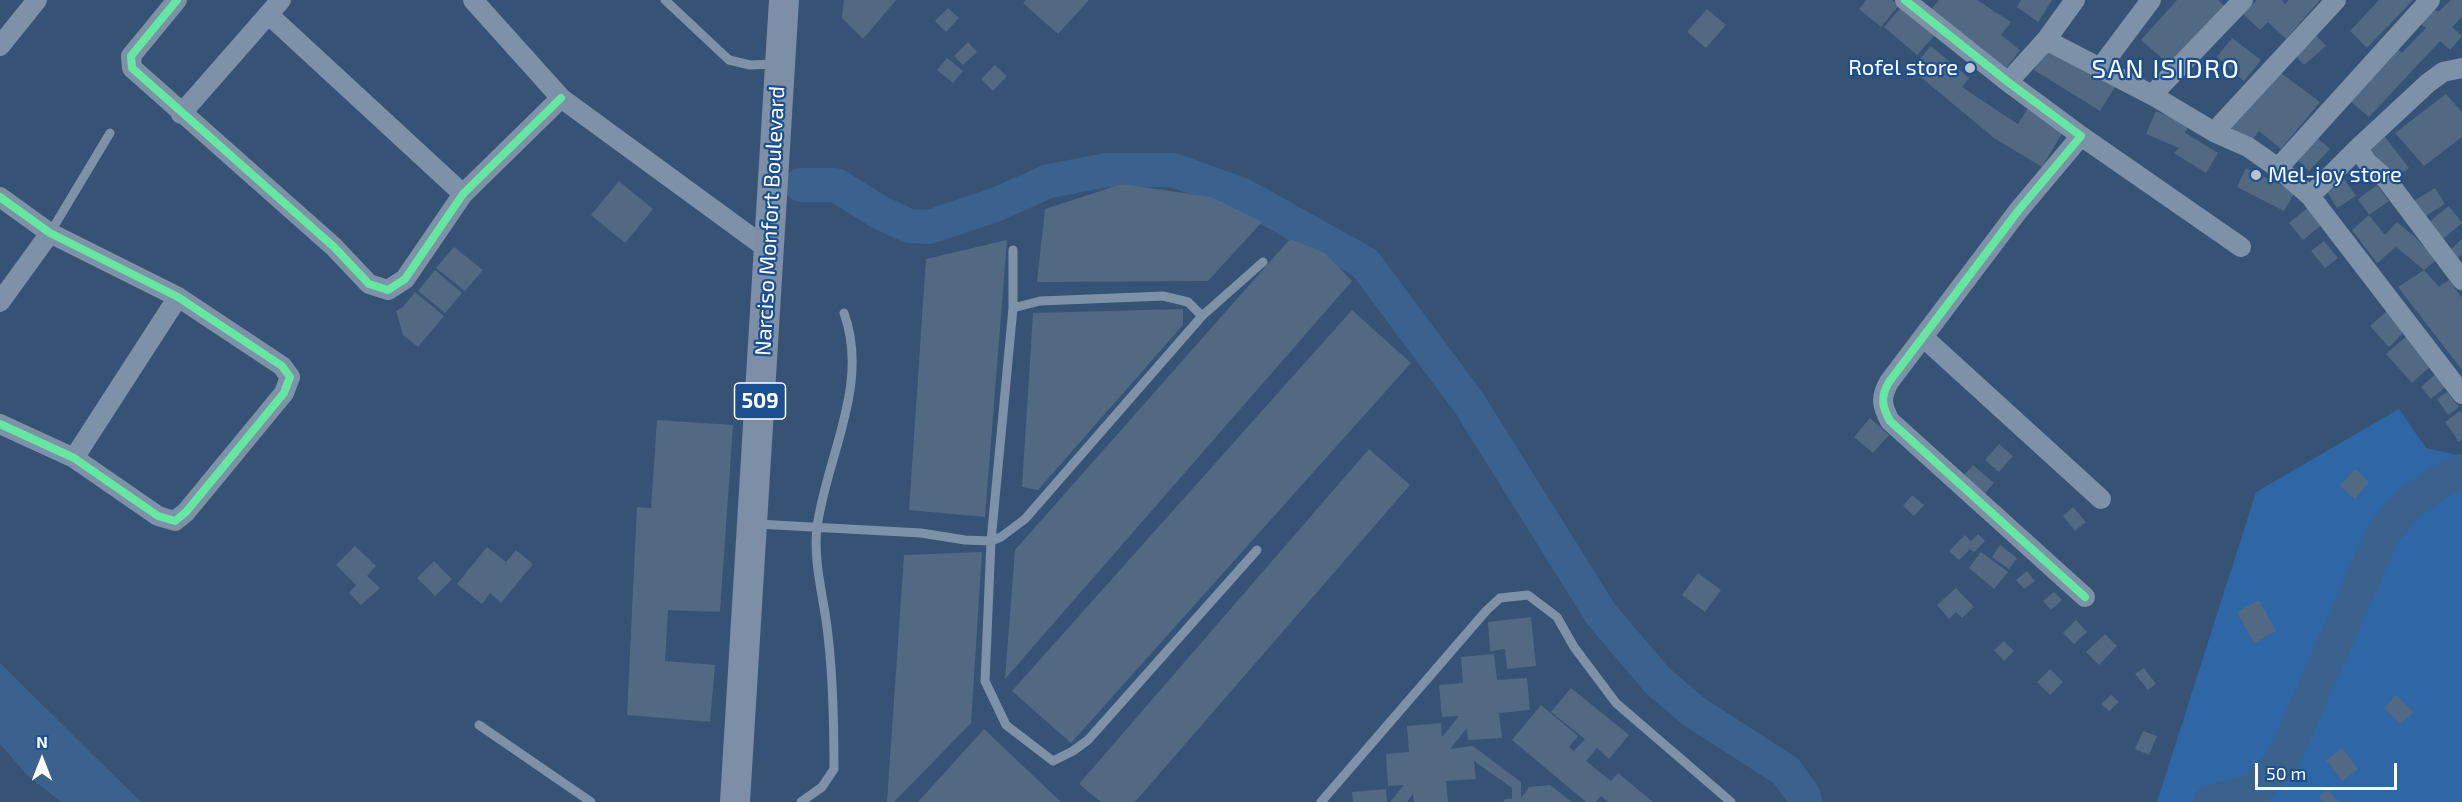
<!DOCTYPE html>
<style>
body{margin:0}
#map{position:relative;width:2462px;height:802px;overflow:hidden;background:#365274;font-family:"Exo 2",sans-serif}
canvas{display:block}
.north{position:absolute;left:12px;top:730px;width:60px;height:60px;-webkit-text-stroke:4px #1b4f8f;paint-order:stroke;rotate:0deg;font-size:16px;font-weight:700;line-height:24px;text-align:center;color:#fff}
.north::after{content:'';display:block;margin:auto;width:21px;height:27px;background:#fff;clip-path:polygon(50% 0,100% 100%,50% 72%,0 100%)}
.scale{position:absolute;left:2255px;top:763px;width:142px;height:27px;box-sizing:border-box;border:3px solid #fff;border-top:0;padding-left:8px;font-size:18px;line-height:21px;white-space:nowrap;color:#fff;-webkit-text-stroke:4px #1b4f8f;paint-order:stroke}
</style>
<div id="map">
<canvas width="2462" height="802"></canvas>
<div class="north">N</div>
<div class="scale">50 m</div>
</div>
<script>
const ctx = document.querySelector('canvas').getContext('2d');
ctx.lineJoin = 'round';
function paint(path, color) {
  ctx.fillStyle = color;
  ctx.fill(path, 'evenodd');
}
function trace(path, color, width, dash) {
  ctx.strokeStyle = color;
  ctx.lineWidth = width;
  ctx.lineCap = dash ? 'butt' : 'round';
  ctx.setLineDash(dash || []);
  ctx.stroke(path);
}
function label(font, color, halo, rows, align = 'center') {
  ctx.font = font + ' "Exo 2",sans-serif';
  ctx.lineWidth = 4.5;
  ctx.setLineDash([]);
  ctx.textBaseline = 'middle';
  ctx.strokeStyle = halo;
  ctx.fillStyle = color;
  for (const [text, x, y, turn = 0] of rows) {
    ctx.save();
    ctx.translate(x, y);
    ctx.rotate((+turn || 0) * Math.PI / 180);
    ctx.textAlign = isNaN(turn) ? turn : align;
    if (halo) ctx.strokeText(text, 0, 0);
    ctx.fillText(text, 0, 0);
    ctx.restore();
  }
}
const green = new Path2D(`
 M2399,409L2426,448L2462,456V802H2157L2256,492Z`);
const water = new Path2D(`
 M0,663L141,802H61L27,775L0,744Z`);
const river = new Path2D(`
 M801,185H836L879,212L909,226L929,227L995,205L1049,181L1107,170H1173L1243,195L1365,263L1469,403L1601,614L1657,680L1693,711L1786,771L1804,796L1805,802
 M2210,802L2254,791L2282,762L2382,535L2409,503L2447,477L2462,471`);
const building = new Path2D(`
 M844,0H896L863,39L842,18Z
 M1026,0H1089L1058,34L1023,3Z
 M1866,0H1892L1899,5L1881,27L1859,9Z
 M1939,0H1977L2011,22L2001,35L2020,50L2006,68L1930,11Z
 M2021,0H2052L2038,22L2017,7Z
 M2177,0H2218L2227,8L2173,68L2141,40Z
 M2257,0H2282L2285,4L2289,0H2320L2286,39L2268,22L2260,30L2243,14Z
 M2379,0H2413L2367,48L2350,31Z
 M2451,0H2462V17L2452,27L2462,36L2450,50L2440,41L2369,117L2349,100L2394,47L2402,53L2426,28L2416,21L2430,6L2438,12Z
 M1902,6L1935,35L1917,55L1884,27Z
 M948,8L959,18L946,32L935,21Z
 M1707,9L1726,25L1706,48L1687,32Z
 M2317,36L2326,46L2304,65L2295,55Z
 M2232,38L2261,60L2244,81L2217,57Z
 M968,42L977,52L963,65L954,56Z
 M2049,45L2115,87L2100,111L2034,70Z
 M1931,46L1969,78L1962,87L2007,117L2018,124L2028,108L2064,130L2042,167L1994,138L1911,69Z
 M947,58L963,71L953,83L937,70Z
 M995,65L1007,76L993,91L981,79Z
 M2281,73L2320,102L2281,149L2259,131L2250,143L2230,127Z
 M2446,94L2462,112V137L2424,166L2395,133Z
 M2156,111L2189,125L2185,133L2218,153L2206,173L2174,153L2179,148L2146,134Z
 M2382,133L2409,168L2394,179L2367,144Z
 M2314,135L2330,149L2309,171L2294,157Z
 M2246,168L2295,192L2284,211L2237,187Z
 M2344,179L2356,196L2337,208L2326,190Z
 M619,181L653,209L625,243L591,215Z
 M1122,184L1211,197L1262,222L1208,281L1037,282L1045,209Z
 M2377,185L2389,201L2369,215L2358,199Z
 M2435,188L2445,204L2424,217L2414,201Z
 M2310,206L2324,223L2303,240L2289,223Z
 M2449,206L2462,223L2443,239L2430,221Z
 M2369,215L2385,235L2397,222L2417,239L2436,260L2424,270L2396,247L2377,263L2352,230Z
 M1290,239L1325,253L1352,281L1005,679L1015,550Z
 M2462,239V254L2455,260L2448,252Z
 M1007,240L985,517L909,510L926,259Z
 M2324,241L2338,258L2325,268L2311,251Z
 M454,247L483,270L465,291L436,268Z
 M435,270L462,293L445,313L418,291Z
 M2424,270L2439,287L2449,280L2462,298V370L2398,287Z
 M415,292L444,316L418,347L403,335L396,311L403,307Z
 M1183,309V325L1038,490L1022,487L1033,313Z
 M1352,310L1411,363L1071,743L1012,691Z
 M2388,310L2406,330L2389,347L2370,326Z
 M2408,335L2433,364L2412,383L2386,354Z
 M2439,371L2449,384L2431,399L2421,387Z
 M2447,392L2459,407L2448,415L2437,399Z
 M2460,411L2462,414V440L2459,442L2445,422Z
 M1870,418L1889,435L1873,453L1854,437Z
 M657,420L733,425L720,612L668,610L665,661L715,665L710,722L627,715L637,507L651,508Z
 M1999,444L2013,456L1999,472L1985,460Z
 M1369,449L1410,485L1135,802H1101L1079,784Z
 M1973,465L1994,483L1985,493L1964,475Z
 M2355,469L2369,482L2355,499L2340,486Z
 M1912,495L1924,505L1914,516L1903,506Z
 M2073,507L2086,522L2075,531L2063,516Z
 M1978,534L1985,541L1974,552L1970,549L1959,560L1949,551L1965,535L1971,541Z
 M2000,545L2017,558L2009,569L1992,557Z
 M355,546L376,566L367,576L380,588L361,605L349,593L356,585L336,565Z
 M487,547L506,562L516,550L533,564L501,603L490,593L482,604L457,584Z
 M982,552L971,723L894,802H887L904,555Z
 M1981,552L2008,572L1994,589L1969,568Z
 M434,561L452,579L435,596L417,578Z
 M2027,571L2035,581L2024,589L2016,580Z
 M1698,573L1721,590L1705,612L1682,595Z
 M1956,588L1974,607L1962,618L1956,612L1949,619L1937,605Z
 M2054,592L2062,600L2051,610L2043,601Z
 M2259,600L2276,631L2254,643L2237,612Z
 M1531,617L1536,666L1507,669L1505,649L1490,651L1488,622Z
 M2076,620L2087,632L2074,644L2063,633Z
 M2105,634L2117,646L2099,665L2086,652Z
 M2004,641L2014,651L2004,661L1994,650Z
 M1494,654L1497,680L1527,678L1530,710L1499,713L1502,738L1468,740L1467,728L1450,749L1473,746L1521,782V798L1529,787L1550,785L1572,802H1503L1505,799H1512V788L1474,761L1476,779L1446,781L1448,802H1414L1413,794L1407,802H1390L1404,785L1388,786L1386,754L1409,752L1407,726L1441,723L1442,737L1459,716L1442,717L1439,685L1463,683L1461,657Z
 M2144,668L2156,684L2148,690L2135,674Z
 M2050,669L2063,682L2050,695L2037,682Z
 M1571,688L1629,735L1609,759L1597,748L1586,761L1611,781L1618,773L1653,802H1608L1601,796L1596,802H1586L1512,740L1541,705L1578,736L1569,747L1574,751L1585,739L1551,712Z
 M2111,695L2119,702L2109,711L2101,704Z
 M2396,695L2413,712L2401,724L2384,708Z
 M984,729L1061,802H918Z
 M2143,731L2157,736L2149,755L2135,749Z
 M2342,748L2358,769L2342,781L2326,760Z
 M1386,789L1387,802H1353L1352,792Z
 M2328,789L2338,802H2323L2319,796Z`);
const lane = new Path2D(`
 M665,0L729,60L750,65L777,64
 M50,233L110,133
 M1013,250V308L991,541L985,681L1006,725L1053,761L1073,751L1088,740L1257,550
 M1013,308L1040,301L1163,296L1188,302L1202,316
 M757,524L921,533L965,540L991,541L1001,537L1025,519L1202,316L1263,262
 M479,725L591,802
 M801,802L822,787L834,769C834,722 833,673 827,627C823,595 813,560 817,527C827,455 870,385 844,313
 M1321,802L1486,611L1500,598L1528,595L1557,617L1574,647L1616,703L1731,802`);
const street = new Path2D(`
 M177,0L131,56L132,68L334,247L369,284L388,290L405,279L463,194L561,98
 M473,0L561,98L769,250
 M1905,0L2008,82L2081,136L2018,211L1889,382C1880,398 1882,406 1890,421L2085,597
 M269,15L463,194
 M2046,40L2152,95L2214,132L2248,147L2278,168L2310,196L2462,394
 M0,46L37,0
 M2100,68L2151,0
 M2008,82L2046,40L2075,0
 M2152,95L2243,0
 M181,114L281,0
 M2214,132L2336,0
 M2081,136L2241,247
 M2358,148L2367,162L2386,179L2462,280
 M2278,168L2430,0
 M2310,196L2358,148L2428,83L2443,72L2462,68
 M0,197L50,233L178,297L282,366L290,377L284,393L186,512L175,521L158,516L74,458L0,424
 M0,302L50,233
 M1923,337L2101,499
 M74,458L178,297`);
const primary = new Path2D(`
 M735,802L784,0`);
const cycleway = new Path2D(`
 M177,0L131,56L132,68L334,247L369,284L388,290L405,279L463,194L561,98
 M1905,0L2008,82L2081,136L2018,211L1889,382C1880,398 1882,406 1890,421L2085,597
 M0,197L50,233L178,297L282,366L290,377L284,393L186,512L175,521L158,516L74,458L0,424`);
const markers = [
 [1970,68,6,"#b9c2ce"],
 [2256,175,6,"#b9c2ce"]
];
const shields = [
 [760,401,51]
];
const shieldNames = [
 ["509",760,401]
];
const poiNames = [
 ["Rofel store",1958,68],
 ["Mel-joy store",2268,175,"left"]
];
const streetNames = [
 ["Narciso Monfort Boulevard",770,221,-87]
];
const quarterNames = [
 ["SAN ISIDRO",2166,69]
];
paint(green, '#2f66a5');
paint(water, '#3b618d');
trace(river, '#3b618d', 34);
paint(building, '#526984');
trace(lane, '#7d92a8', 9);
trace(street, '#7d92a8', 20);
trace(primary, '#7d8ea7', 30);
trace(cycleway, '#66e7a1', 8);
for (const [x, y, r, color] of markers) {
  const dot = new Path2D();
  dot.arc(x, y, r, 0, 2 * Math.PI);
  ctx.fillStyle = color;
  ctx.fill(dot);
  trace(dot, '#1b4f8f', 2);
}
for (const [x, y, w] of shields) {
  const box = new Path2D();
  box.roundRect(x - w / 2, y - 18, w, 36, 4.5);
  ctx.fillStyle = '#1b4f8f';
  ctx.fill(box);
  trace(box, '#fff', 1.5);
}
label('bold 21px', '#fff', null, shieldNames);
label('22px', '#fff', '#1b4f8f', poiNames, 'right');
label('22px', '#fff', '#1b4f8f', streetNames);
ctx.letterSpacing = '1.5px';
label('26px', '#fff', '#1b4f8f', quarterNames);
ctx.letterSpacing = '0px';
</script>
